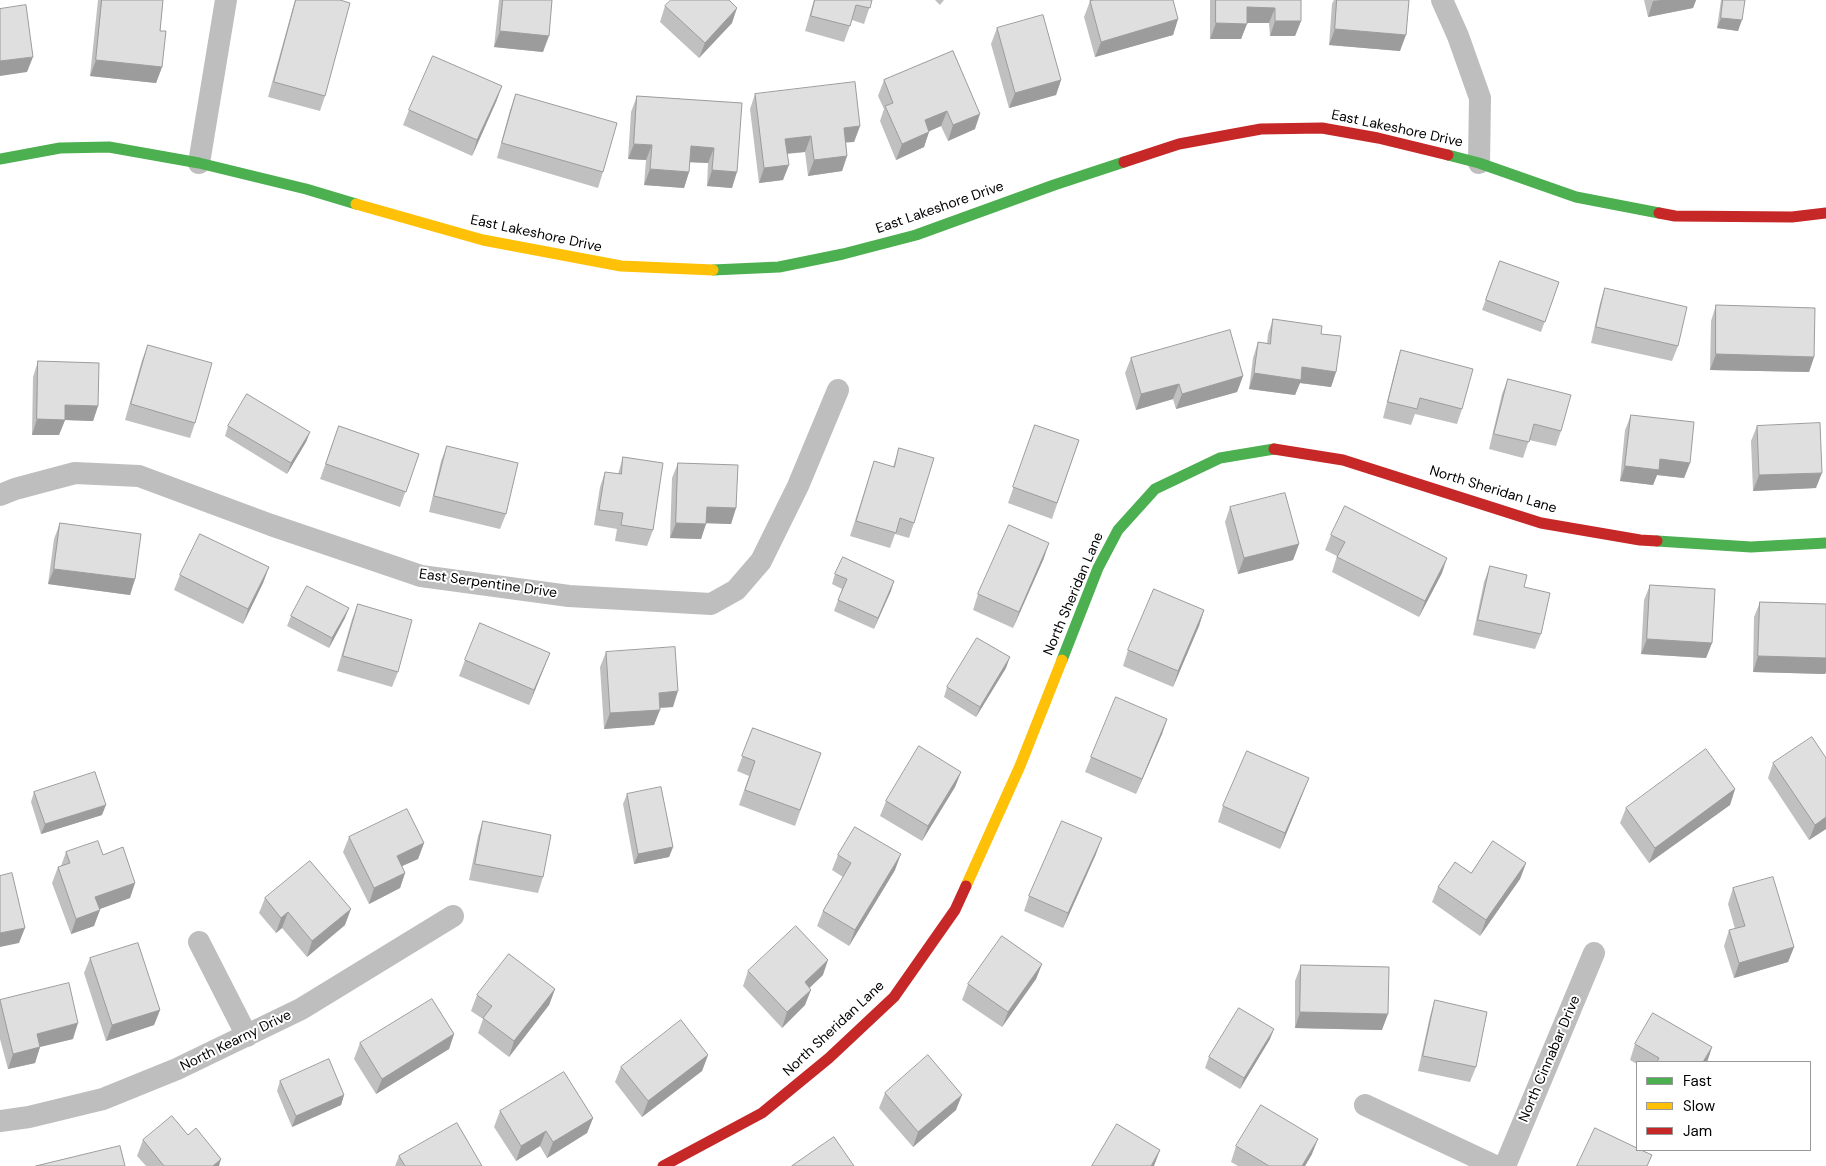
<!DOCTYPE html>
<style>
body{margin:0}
#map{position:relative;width:1826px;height:1166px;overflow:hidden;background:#fff;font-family:"DM Sans",sans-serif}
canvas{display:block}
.legend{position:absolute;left:1636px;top:1061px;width:175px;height:90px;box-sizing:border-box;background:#fff;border:1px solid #999;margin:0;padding:6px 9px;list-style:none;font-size:15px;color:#000}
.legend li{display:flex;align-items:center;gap:10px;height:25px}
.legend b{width:25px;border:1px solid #999}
</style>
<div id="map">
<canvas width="1826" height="1166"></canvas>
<ul class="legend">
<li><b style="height:6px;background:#4caf50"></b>Fast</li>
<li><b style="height:6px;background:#ffc107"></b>Slow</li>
<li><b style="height:6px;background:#c62828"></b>Jam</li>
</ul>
</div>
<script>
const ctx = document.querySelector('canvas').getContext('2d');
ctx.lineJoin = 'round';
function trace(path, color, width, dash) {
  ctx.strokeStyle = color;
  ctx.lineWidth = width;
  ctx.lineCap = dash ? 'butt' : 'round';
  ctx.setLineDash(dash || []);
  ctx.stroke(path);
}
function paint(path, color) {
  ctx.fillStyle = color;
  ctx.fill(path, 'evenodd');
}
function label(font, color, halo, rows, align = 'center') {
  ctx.font = font + ' "DM Sans",sans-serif';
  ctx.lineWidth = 4;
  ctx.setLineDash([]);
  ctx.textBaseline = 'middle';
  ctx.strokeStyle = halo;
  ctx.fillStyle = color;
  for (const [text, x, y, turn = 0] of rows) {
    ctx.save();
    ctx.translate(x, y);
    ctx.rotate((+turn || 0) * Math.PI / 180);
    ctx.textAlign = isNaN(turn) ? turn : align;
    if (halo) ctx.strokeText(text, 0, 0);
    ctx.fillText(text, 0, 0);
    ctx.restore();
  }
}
const street = new Path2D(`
 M1442,0L1458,36L1480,98L1479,163
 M199,163L226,0
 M0,495L15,489L75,473L139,476L271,525L421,576L569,596L711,604L736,590L761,561L798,486L838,390
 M199,942L247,1036
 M1365,1105L1495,1166
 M0,1121L29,1117L103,1099L177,1069L301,1009L453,916
 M1505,1166L1594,953`);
const fast = new Path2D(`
 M1448,155L1479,163L1576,197L1659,213
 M0,159L60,148L109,147L199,163L306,189L356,204
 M713,270L779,267L843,254L916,235L1054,185L1124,162
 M1657,541L1751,547L1826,543
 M1062,660L1098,568L1118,530L1155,489L1220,458L1274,449`);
const slow = new Path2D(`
 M356,204L483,240L621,266L713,270
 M966,886L1020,766L1062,660`);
const jam = new Path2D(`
 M1124,162L1179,144L1261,129L1322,128L1378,138L1448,155
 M1659,213L1675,216L1792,217L1826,213
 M1274,449L1343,460L1541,523L1640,540L1657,541
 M663,1166L762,1113L829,1058L894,997L955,910L966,886`);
const wall = new Path2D(`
 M98,0H163L160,31L162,67L156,83L90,76Z
 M295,0H340L325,96L320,111L268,97Z
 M499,0H552L543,52L494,47Z
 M814,0H872L864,24L852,20L844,42L805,31Z
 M935,0H944L940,5Z
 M1210,0H1301V21L1295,36H1270L1269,23H1247L1241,39H1210Z
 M1334,0H1409L1400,51L1329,45L1332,4Z
 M1644,0H1696L1693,8L1648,17Z
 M1721,0H1745L1738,31L1717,28Z
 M1090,1L1178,19L1173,35L1095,57L1084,17Z
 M665,6L732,23L699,58L660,22Z
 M997,28L1061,80L1056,95L1009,108L991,44Z
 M953,51L975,129L948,141L941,126L929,131L924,147L896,160L880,121L884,109L878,96L884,80Z
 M502,86L496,102L472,156L403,125L409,110Z
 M516,94L603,172L598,188L497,158L510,110Z
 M755,94L860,126L854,142H846L847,156L842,171L808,176L805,152L787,154L783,180L759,183L750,109Z
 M637,96L742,103L732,188L707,186L708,163L690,162L689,172L684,188L644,185L646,160L628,159L631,112Z
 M1500,261L1559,282L1541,332L1482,310Z
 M1605,288L1678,346L1672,361L1591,343L1600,303Z
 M1716,305L1814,357L1809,372L1710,370L1711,321Z
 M1273,319L1321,334L1336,372L1331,387L1300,383L1295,395L1249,389L1253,358L1258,342L1267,343L1268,334Z
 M148,345L195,423L190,438L125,420L142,360Z
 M1401,350L1462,409L1457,424L1415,414L1411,425L1383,418L1396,366Z
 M1131,358L1243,376L1237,392L1176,409L1173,399L1136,410L1125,373Z
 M38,361L98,406L93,421L65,420L59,435H32L33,377Z
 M1508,379L1561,431L1556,446L1529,440L1523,458L1489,449L1502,394Z
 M1631,415L1690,463L1684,478L1657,475L1653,485L1620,481L1625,430Z
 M1035,425L1079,440L1052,519L1008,503Z
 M228,426L310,432L306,442L287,474L225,436Z
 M339,426L419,454L400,507L320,479Z
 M1757,426L1816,488L1753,491L1751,441Z
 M447,446L506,514L500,529L429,512L441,461Z
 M899,448L914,523L909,538L895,534L890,548L850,536L869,477L874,461L893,467Z
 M623,457L653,530L647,546L615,541L617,529L594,525L600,487L605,472L618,474Z
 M678,463L736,508L731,524L706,523L701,539L670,538L672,478Z
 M1230,507L1299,544L1293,560L1238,574L1225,522Z
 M60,523L135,579L130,595L48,584L54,539Z
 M1331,535L1442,573L1419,617L1332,572L1337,556L1325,550Z
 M1044,558L1013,628L973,610L978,594Z
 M1490,566L1524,587L1541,634L1535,649L1473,635L1484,582Z
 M269,567L263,583L243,624L174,590L180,575Z
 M835,574L894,581L874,629L834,611L842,589L832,584Z
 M1650,585L1712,643L1706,658L1641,654L1644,600Z
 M1760,602L1826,604V672L1825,674L1753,672L1754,617Z
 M358,604L398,672L392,687L337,671L352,619Z
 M1204,610L1199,626L1173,687L1123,666L1128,650Z
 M291,616L345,618L329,648L287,626Z
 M606,652L673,707L660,708L654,725L604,729L600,667Z
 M550,653L529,705L459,676L465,660Z
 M1006,668L976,717L944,697L947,687Z
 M1167,719L1162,734L1136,794L1085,772L1091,757Z
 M753,728L821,753L795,826L739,805L749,776L737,771Z
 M1773,763L1826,829L1809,840L1768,778Z
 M961,772L955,787L922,841L880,816L886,801Z
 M1735,789L1730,805L1649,863L1620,823L1626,808Z
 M34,792L102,815L41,834L31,802Z
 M1303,793L1280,849L1218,822L1223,806Z
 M627,794L673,847L669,857L634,864L623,804Z
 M483,821L543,877L538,893L469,880L478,836Z
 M349,837L424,843L418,859L402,866L405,873L400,888L369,904L343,852Z
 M66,852L103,855L135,883L130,898L99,909L94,926L71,934L52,883L58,867L61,866Z
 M1096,854L1063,928L1024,911L1029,896Z
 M838,855L895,870L849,946L817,926L823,911L843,877L832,870Z
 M1526,863L1520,879L1480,936L1432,902L1438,887L1471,873Z
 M1733,888L1794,947L1788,962L1734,978L1724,946L1729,930L1735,929L1728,904Z
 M265,898L345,925L307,957L282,928L276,933L259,913Z
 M90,958L160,1010L154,1025L106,1041L84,973Z
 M1042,964L1036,979L1002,1027L962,1000L968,984Z
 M1301,965L1382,1030L1295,1028V981Z
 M748,971L823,975L809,988L805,1005L782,1028L743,986Z
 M555,989L549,1005L509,1057L478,1033L483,1019L471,1011L477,995Z
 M0,1000L73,1039L40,1047L35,1063L8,1069L0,1039Z
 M1435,1000L1476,1067L1470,1082L1418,1071L1430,1016Z
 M454,1034L449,1049L376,1094L354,1059L360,1043Z
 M1270,1039L1240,1089L1205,1068L1209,1057Z
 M1635,1044L1712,1047L1707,1062H1637V1064L1630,1060Z
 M708,1055L702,1071L642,1117L615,1082L621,1067Z
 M280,1081L344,1095L341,1105L292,1127L277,1091Z
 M885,1093L956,1110L913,1147L879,1108Z
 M500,1111L593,1118L587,1133L547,1158L540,1146L516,1161L494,1127Z
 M188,1135L219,1166H146L137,1156L143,1140Z
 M1236,1146L1312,1154L1305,1166H1238L1231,1162Z
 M399,1156L482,1166H395Z`);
const shadedWall = new Path2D(`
 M1661,0H1696L1693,8L1648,17L1653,1Z
 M1247,7L1275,8L1269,23H1242Z
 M737,8L732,23L699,58L705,43Z
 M1721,18L1742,20L1738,31L1717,28Z
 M1178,19L1173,35L1095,57L1101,42Z
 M1275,21H1301L1295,36H1270Z
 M1216,23L1247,24L1241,39H1210Z
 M1335,29L1406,35L1400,51L1329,45Z
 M500,31L549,36L543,52L494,47Z
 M33,57L27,72L0,76V61Z
 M96,60L162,67L156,83L90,76Z
 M1061,80L1056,95L1009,108L1015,93Z
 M502,86L496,102L472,156L477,140Z
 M947,111L941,126L919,136L925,120Z
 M980,114L975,129L948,141L953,125Z
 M860,126L854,142L838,143L844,128Z
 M929,132L924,147L896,160L902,144Z
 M811,136L805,152L780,154L785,139Z
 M634,144L652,145L646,160L628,159Z
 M691,146L714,148L708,163L685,162Z
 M847,156L842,171L808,176L814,160Z
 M789,165L783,180L759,183L764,168Z
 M650,169L689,172L684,188L644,185Z
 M712,170L737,172L732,188L707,186Z
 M1716,354L1814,357L1809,372L1710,370Z
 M1302,367L1336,372L1331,387L1300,383L1295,395L1249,389L1254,373Z
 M1243,376L1237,392L1176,409L1182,394Z
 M1179,384L1173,399L1136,410L1141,394Z
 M65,405L98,406L93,421L65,420L59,435H32L37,419Z
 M310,432L306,442L287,474L291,463Z
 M1660,459L1690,463L1684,478L1657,475L1653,485L1620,481L1625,466Z
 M1822,473L1816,488L1753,491L1759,475Z
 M707,507L736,508L731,524L701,523Z
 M676,523L706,524L701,539L670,538Z
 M1049,543L1044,558L1013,628L1019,612Z
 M1299,544L1293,560L1238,574L1244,558Z
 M1447,558L1442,573L1419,617L1425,601Z
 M269,567L263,583L243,624L248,609Z
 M54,569L135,579L130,595L48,584Z
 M894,581L891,591L874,629L878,618Z
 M349,608L345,618L329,648L332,638Z
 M1204,610L1199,626L1173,687L1178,671Z
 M1647,639L1712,643L1706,658L1641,654Z
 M550,653L544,668L529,705L534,690Z
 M1758,656L1826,658V672L1825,674L1753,672Z
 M1010,657L1006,668L976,717L980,707Z
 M678,691L673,707L653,708L659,693Z
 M660,710L654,725L604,729L610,713Z
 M1167,719L1162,734L1136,794L1142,779Z
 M961,772L955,787L922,841L928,826Z
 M1309,778L1303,793L1280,849L1285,833Z
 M1735,789L1730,805L1649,863L1655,848Z
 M106,805L102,815L41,834L45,824Z
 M1826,817V829L1809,840L1815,825Z
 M1102,838L1096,854L1063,928L1068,913Z
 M424,843L418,859L391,871L397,856Z
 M673,847L669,857L634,864L638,854Z
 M901,854L895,870L849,946L855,930Z
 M1526,863L1520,879L1480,936L1486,920Z
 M405,873L400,888L369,904L374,888Z
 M135,883L130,898L89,913L95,897Z
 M351,909L345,925L307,957L312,941Z
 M100,910L94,926L71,934L76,919Z
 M288,912L282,928L276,933L281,918Z
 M25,928L19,943L0,947V933Z
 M1794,947L1788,962L1734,978L1739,963Z
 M828,960L823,975L799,998L805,982Z
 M1042,964L1036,979L1002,1027L1008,1012Z
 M555,989L549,1005L509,1057L514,1041Z
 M811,990L805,1005L782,1028L787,1012Z
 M160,1010L154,1025L106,1041L112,1025Z
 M1300,1012L1388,1014L1382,1030L1295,1028Z
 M78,1023L73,1039L31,1049L37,1034Z
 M1274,1029L1270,1039L1240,1089L1244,1078Z
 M454,1034L449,1049L376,1094L382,1079Z
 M40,1047L35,1063L8,1069L13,1054Z
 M1712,1047L1707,1062H1703Z
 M708,1055L702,1071L642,1117L648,1101Z
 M344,1095L341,1105L292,1127L296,1116Z
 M962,1095L956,1110L913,1147L918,1132Z
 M593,1118L587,1133L547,1158L553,1142Z
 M546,1131L540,1146L516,1161L521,1146Z
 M1318,1139L1312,1154L1305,1166H1302Z
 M1160,1150L1154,1166H1151Z
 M221,1159L219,1166H213Z`);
const building = new Path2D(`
 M102,0H163L160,31H166L162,67L96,60Z
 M296,0H340L350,3L325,96L274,82Z
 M503,0H552L549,36L500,31Z
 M671,0H729L737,8L705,43L665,6Z
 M815,0H872L870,8L856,5L850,26L811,16Z
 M1095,0H1173L1178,19L1101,42L1090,1Z
 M1216,0H1301V21H1275V8L1247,7V24L1216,23Z
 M1337,0H1409L1406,35L1335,29Z
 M1723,0H1745L1742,20L1721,18Z
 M26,5L33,57L0,61V9Z
 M1043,15L1061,80L1015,93L997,28Z
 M953,51L980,114L953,125L947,111L925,120L929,132L902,144L885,106L893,103L884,80Z
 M433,56L502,86L477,140L409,110Z
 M855,82L860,126L844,128L847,156L814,160L811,136L785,139L789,165L764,168L755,94Z
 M516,94L617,123L603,172L502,143Z
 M637,96L742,103L737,172L712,170L714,148L691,146L689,172L650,169L652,145L634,144Z
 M1500,261L1559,282L1545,322L1486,300Z
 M1605,288L1687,307L1678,346L1596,327Z
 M1716,305L1815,308L1814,357L1716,354Z
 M1273,319L1322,326L1321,334L1341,336L1336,372L1302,367L1301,380L1254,373L1258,342L1270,344Z
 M1230,330L1243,376L1182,394L1179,384L1141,394L1131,358Z
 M148,345L212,363L195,423L131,404Z
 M1401,350L1473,369L1462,409L1420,398L1417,409L1388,402Z
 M38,361L99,363L98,406L65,405V420L37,419Z
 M1508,379L1571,395L1561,431L1534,424L1529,442L1494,434Z
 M247,394L310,432L291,463L228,426Z
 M1631,415L1694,422L1690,463L1660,459L1659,470L1625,466Z
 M1820,423L1822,473L1759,475L1757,426Z
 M1035,425L1079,440L1057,503L1013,487Z
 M339,426L419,454L406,492L326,464Z
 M447,446L518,463L506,514L434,496Z
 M899,448L934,458L914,523L900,518L896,533L856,521L874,461L894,467Z
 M623,457L663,463L653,530L621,525L623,513L599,510L605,472L621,474Z
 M678,463L738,465L736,508L707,507L706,524L676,523Z
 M1285,493L1299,544L1244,558L1230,507Z
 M1345,506L1447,558L1425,601L1337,557L1345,542L1331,535Z
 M60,523L141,534L135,579L54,569Z
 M1009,525L1049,543L1019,612L978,594Z
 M200,534L269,567L248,609L180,575Z
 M843,557L894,581L878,618L838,600L847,579L835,574Z
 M1490,566L1527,575L1524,587L1550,593L1541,634L1478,620Z
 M1650,585L1715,589L1712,643L1647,639Z
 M307,586L349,608L332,638L291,616Z
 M1154,589L1204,610L1178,671L1128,650Z
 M1760,602L1826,604V658L1758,656Z
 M358,604L412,620L398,672L343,656Z
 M480,623L550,653L534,690L465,660Z
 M977,638L1010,657L980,707L947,687Z
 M675,647L678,691L659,693L660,710L610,713L606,652Z
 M1116,697L1167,719L1142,779L1091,757Z
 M753,728L821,753L800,810L745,790L755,761L742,756Z
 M1812,737L1826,758V817L1815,825L1773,763Z
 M919,746L961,772L928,826L886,801Z
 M1706,749L1735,789L1655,848L1626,808Z
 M1247,751L1309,778L1285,833L1223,806Z
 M95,772L106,805L45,824L34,792Z
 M661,787L673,847L638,854L627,794Z
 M407,809L424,843L397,856L405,873L374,888L349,837Z
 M483,821L551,835L543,877L475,864Z
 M1062,821L1102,838L1068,913L1029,896Z
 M855,827L901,854L855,930L823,911L851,863L838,855Z
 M98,841L103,855L123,847L135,883L95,897L100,910L76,919L58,867L70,863L66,852Z
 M1493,841L1526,863L1486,920L1438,887L1455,862L1471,873Z
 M310,861L351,909L312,941L288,912L281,918L265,898Z
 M12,873L25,928L0,933V876Z
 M1773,877L1794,947L1739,963L1729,930L1745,926L1733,888Z
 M796,926L828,960L805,982L811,990L787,1012L748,971Z
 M1002,936L1042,964L1008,1012L968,984Z
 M138,943L160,1010L112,1025L90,958Z
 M509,954L555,989L514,1041L483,1018L492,1006L477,995Z
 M1301,965L1389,967L1388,1014L1300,1012Z
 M69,983L78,1023L37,1034L40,1047L13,1054L0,1000Z
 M432,999L454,1034L382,1079L360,1043Z
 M1435,1000L1487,1012L1476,1067L1423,1056Z
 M1239,1008L1274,1029L1244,1078L1209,1057Z
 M1653,1013L1712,1047L1703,1062H1657L1659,1058L1635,1044Z
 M681,1020L708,1055L648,1101L621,1067Z
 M928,1055L962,1095L918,1132L885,1093Z
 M329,1059L344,1095L296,1116L280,1081Z
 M564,1072L593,1118L553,1142L546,1131L521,1146L500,1111Z
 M1261,1105L1318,1139L1302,1166H1269L1236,1146Z
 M172,1116L188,1135L196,1128L221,1159L213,1166H164L143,1140Z
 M457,1123L482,1166H405L399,1156Z
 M1117,1124L1160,1150L1151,1166H1092Z
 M1595,1128L1637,1148V1150H1641L1652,1155L1647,1166H1577Z
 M834,1137L854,1166H792Z
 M120,1146L125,1166H36Z`);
const streetNames = [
 ["East Lakeshore Drive",1397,129,12],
 ["East Lakeshore Drive",940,208,-19],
 ["East Lakeshore Drive",536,234,12],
 ["North Sheridan Lane",1493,490,17],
 ["East Serpentine Drive",488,584,8],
 ["North Sheridan Lane",1074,594,-67],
 ["North Sheridan Lane",834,1029,-43],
 ["North Kearny Drive",236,1041,-26],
 ["North Cinnabar Drive",1550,1059,-67]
];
trace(street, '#bebebe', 22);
trace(fast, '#4caf50', 11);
trace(slow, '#ffc107', 11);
trace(jam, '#c62828', 11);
paint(wall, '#c0c0c0');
paint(shadedWall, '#9c9c9c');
paint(building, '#dfdfdf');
trace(building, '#9c9c9c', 1);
label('14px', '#000', '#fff', streetNames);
</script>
